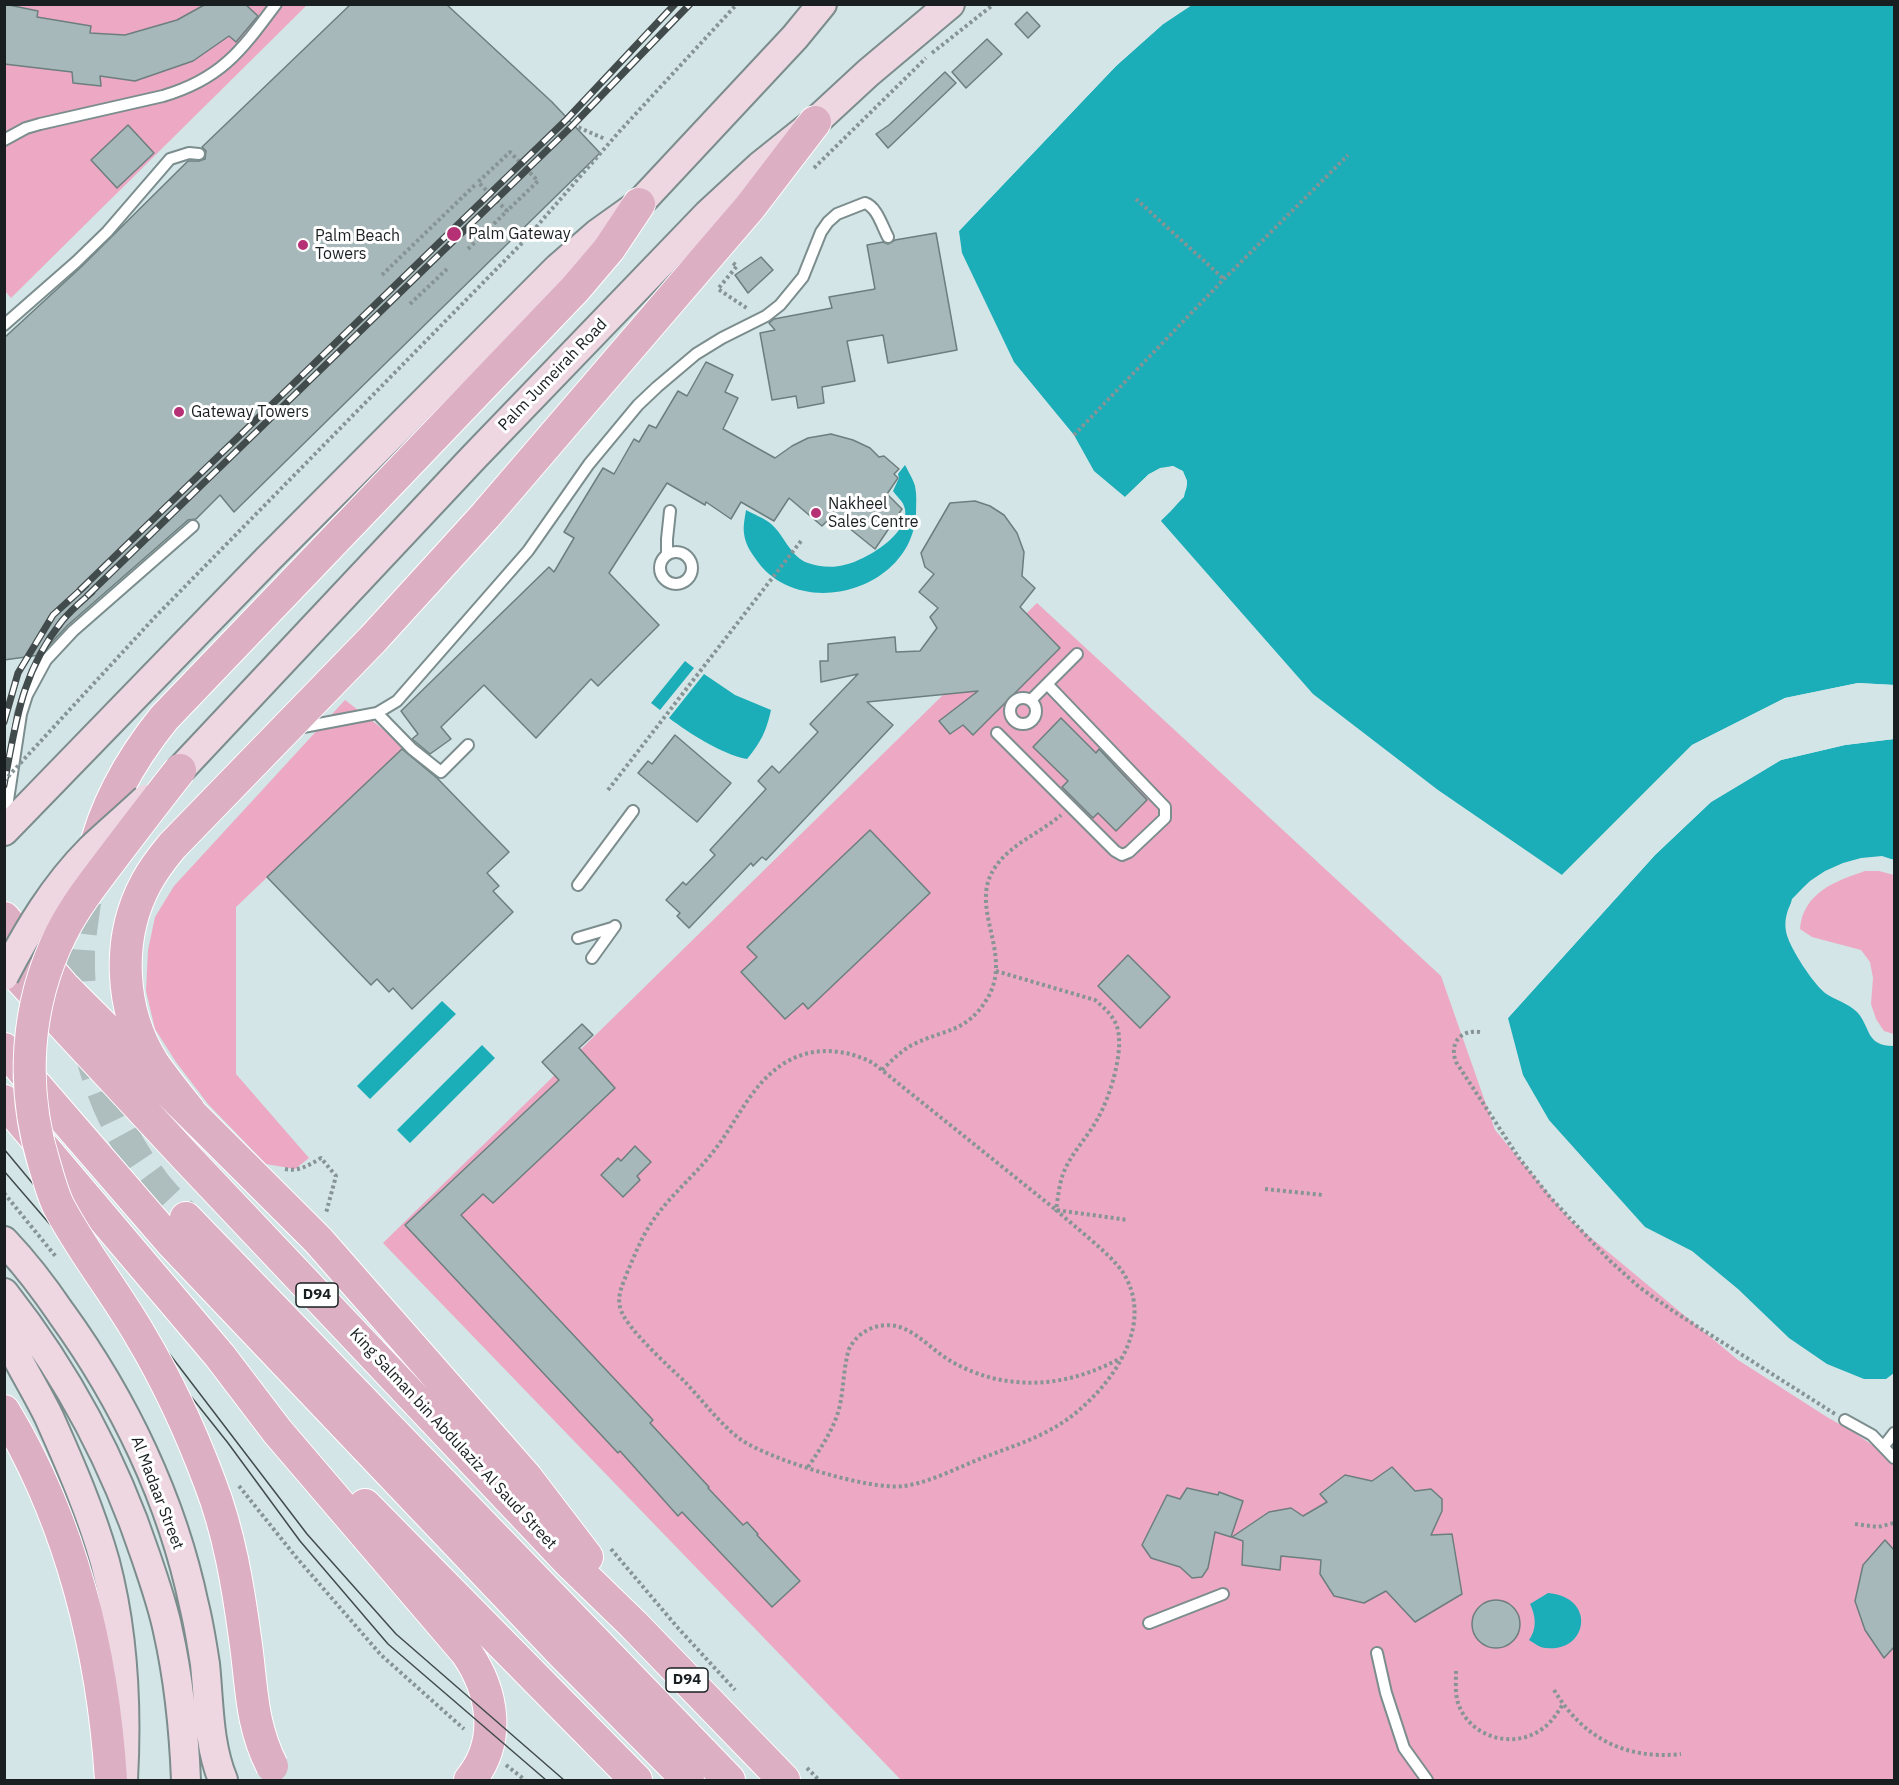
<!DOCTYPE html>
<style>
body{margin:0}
#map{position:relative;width:1899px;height:1785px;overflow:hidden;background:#d3e5e6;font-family:"IBM Plex Sans",sans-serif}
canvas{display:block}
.frame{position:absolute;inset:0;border:6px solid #191f20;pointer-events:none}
</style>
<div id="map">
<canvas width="1899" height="1785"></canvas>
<div class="frame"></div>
</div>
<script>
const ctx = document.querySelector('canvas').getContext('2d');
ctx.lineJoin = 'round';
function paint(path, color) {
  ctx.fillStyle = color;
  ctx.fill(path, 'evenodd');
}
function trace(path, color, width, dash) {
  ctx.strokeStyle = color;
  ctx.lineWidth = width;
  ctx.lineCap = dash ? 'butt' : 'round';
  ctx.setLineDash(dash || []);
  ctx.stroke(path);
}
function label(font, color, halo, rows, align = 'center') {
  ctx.font = font + ' "IBM Plex Sans",sans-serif';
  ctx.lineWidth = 6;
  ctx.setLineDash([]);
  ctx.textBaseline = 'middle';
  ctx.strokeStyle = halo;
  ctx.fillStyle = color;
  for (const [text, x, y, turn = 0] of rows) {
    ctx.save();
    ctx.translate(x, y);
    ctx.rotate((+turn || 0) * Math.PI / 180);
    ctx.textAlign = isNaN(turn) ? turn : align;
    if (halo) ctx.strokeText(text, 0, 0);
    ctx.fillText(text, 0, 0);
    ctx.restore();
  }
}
const green = new Path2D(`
 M5,5H307L11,298L5,291Z
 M1037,603L1441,976L1495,1130L1572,1222L1738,1360L1827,1417L1855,1433L1894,1460V1780H901L383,1243Z
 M345,700L405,746L236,907V1074L309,1158L295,1169L266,1164L208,1104L176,1062L155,1029L146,991L148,950L155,917L174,886Z
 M1865,871H1879L1894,875V1034L1884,1031L1876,1019L1871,1004L1873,978L1870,962L1861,950L1812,937L1800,929C1803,893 1835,881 1865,871Z`);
const water = new Path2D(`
 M1192,5H1894V685L1858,683L1785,698L1692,745L1562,875L1438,790L1313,694L1161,521C1176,506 1204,482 1173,466L1149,474L1125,497L1094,471L1074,435L1014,362L962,253L959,231L1116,66L1162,25Z
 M905,465C908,471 913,479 915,486C917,495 916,504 916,513C913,591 798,623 755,558C750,551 745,543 744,533C743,526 745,517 746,510C753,514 764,518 770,523C784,534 790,557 808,563C818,567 834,568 844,565C865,561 914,532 904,506C902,500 896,496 893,491L899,478L898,474Z
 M685,661L694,668L660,710L651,703Z
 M704,674L735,695L771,710C766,732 761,742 747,759C721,754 689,733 669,718Z
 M1894,739V860C1854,848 1774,886 1787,935C1791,950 1813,983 1825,993C1835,1000 1848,1003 1857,1012C1871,1027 1865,1046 1894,1046V1373L1886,1379H1864L1827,1364L1789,1338L1738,1289L1692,1251L1645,1227L1549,1120L1523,1075L1508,1018L1655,855L1711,802L1781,760L1845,745Z
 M442,1001L456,1014L370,1099L357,1086Z
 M482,1045L495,1058L410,1143L397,1130Z
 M1548,1593C1597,1597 1588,1653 1546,1648C1540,1648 1534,1643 1529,1640C1537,1629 1536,1616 1530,1604Z`);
const pier = new Path2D(`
 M1159,24L1162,25L1116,66L959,231L958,227L1114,64Z
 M1173,466L1183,471L1187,481L1184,497L1158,522L1181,496L1184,481L1180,473L1173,469L1161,470L1151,476L1127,499H1123L1149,474L1160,468Z
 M1858,683L1894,685V688L1859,686L1786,701L1694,747L1564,877H1560L1692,745L1785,698Z
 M1894,736V739L1845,745L1781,760L1711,802L1655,855L1508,1018H1505L1653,853L1709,799L1780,757L1845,742Z
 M1882,856L1894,860V863L1882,859L1861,861L1827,873L1812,883L1795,900L1789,922L1790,935L1792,939L1787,936L1786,921L1792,899L1810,881L1825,871L1843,863L1861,858Z`);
const building = new Path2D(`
 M4,4L38,11L37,17L91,26L90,33L125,35L177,20L206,4H245L258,16L236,42L229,36L193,61L135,81L100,76L101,86L73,83L72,72L4,64Z
 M351,4H446L552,102L600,153L234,512L220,495L196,519L188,520L68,625L40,655L4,660V338L81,267L188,161H199L205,159L206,151L202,147Z
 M1027,12L1040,26L1028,38L1015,24Z
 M987,39L1002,54L966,88L952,72Z
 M945,72L956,83L888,148L876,134L889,125Z
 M128,125L154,153L117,188L91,160Z
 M936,233L957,350L888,363L883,335L847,341L855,381L822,387L824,403L798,408L796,396L772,400L760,333L775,330L769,323L774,319L832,308L829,297L875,289L867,245L883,242L888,244L895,240Z
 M761,257L773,270L748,293L735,275Z
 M706,362L733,375L725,392L738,398L723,429L775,458L792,446L808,438L831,434L853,440L870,448L879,457L884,456L899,469L894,474L898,478L887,494L902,509L875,549L833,515L822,526L789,498L774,521L741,502L731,519L706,502L705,505L667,483L609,573L659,625L598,686L591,679L536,738L484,685L441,727L451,739L430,754L412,739L418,734L401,711L549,567L554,572L574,538L564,532L603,468L614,474L634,439L639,442L649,425L656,428L678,391L687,396Z
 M975,501L990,506L1004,515L1017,533L1024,552L1022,576L1035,588L1020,607L1060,648L973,735L963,725L950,734L939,721L978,691L867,702L893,725L766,860L762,857L753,866L751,863L689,928L677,916L680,913L666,900L683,882L686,885L715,855L710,850L766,789L758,781L772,766L779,773L818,732L810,724L858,674L821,682L820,661H828V644L895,637L896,652L920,651L937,628L930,617L938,608L919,592L934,574L925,567L921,553L950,503Z
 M1061,718L1096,753L1099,749L1147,800L1116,831L1098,813L1093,818L1062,787L1068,781L1033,747Z
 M675,735L731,783L697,822L638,773L648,761L652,764Z
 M402,749L437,778L509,852L487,873L499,886L493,891L513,912L412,1009L393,988L389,992L377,979L371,985L267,877Z
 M870,830L930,893L808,1009L803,1003L785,1019L741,972L757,957L747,947Z
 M1128,955L1170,997L1140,1028L1098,986Z
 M582,1024L593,1035L579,1048L615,1088L493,1203L483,1194L461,1215L653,1420L650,1423L709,1487L708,1488L743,1525L747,1522L758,1534L757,1535L800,1581L772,1607L682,1512L678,1516L620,1451L618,1453L405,1225L559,1080L542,1062Z
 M635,1146L651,1162L637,1176L640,1180L623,1197L601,1175L618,1158L621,1161Z
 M1392,1467L1415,1491L1431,1489L1442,1499V1511L1431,1535L1452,1534L1462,1594L1415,1622L1386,1591L1364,1603L1334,1596L1320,1574L1321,1560L1281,1556L1280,1570L1242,1565L1243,1541L1232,1537L1269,1512L1291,1508L1303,1516L1327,1502L1320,1494L1345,1475L1372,1481Z
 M1187,1488L1218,1495L1219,1492L1243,1501L1231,1537L1215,1532L1208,1568L1202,1577L1192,1578L1180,1567L1151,1558L1142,1545L1167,1495L1180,1499Z
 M1885,1540L1894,1550V1647L1884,1658L1865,1630L1855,1601L1863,1565Z
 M1472 1624a24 24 0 1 1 48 0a24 24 0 1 1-48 0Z`);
const primaryTunnel = new Path2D(`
 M85,902C83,918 80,935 79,952C77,1034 103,1115 152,1180C162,1194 175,1206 186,1218`);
const path = new Path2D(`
 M932,53L994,4
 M573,125L605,139
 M814,168L926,58
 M1136,199L1224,279
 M468,249L507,211L478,182L510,152L538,181L509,209
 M733,263L737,266L718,289L748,309
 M382,275L476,184
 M410,304L447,269
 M1074,435L1224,279L1348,155
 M608,790L801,541
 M996,971L1095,1000C1103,1007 1111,1013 1116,1024C1126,1047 1110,1097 1098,1118C1088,1137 1071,1153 1063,1174C1059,1185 1058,1198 1056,1210C1075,1227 1108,1252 1122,1271C1155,1321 1117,1378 1078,1411C1050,1435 1016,1445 982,1458C957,1468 931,1482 904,1486C870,1491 768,1459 740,1439C719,1423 704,1402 686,1383C671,1368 624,1327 620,1307C617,1295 623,1284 627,1273C635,1254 642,1236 654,1219C671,1195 694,1176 713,1152C738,1121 751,1082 788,1061C815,1046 846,1049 873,1063L1056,1210L1128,1220
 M1480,1032C1460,1029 1449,1044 1456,1062L1519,1158L1549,1196L1609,1260L1639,1287L1673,1311L1835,1414
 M882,1070C892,1060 902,1050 914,1044C945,1029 966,1033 987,999C1015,953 966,907 996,866C1011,844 1040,833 1061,815
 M285,1169C299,1172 309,1165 321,1158L336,1176L326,1213
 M1265,1189L1323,1195
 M4,1193L57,1258
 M808,1467C820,1449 833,1431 839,1409C844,1389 843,1369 849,1349C854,1339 862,1332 872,1328C906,1316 924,1345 949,1360C962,1368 977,1374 992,1378C1038,1389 1080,1380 1121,1358
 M239,1486L296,1557L381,1655L464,1729
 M1855,1524L1878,1527L1894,1523
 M611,1549L678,1628L735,1690
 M1456,1671C1456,1681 1455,1693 1458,1703C1470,1739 1517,1751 1546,1726C1553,1720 1558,1712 1563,1704
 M1554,1690C1583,1738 1625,1760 1681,1754
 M506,1765L525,1780
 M807,1768L819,1780`);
const lane = new Path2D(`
 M4,140L26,128L40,124L163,96C221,79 241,51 276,4
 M4,325L76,262L107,232L170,159L189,153L199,154
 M660 568a16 16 0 1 1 32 0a16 16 0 1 1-32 0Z
 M667,554V539L670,511
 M1010 711a13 13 0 1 1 26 0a13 13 0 1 1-26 0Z
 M1031,700L1077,654
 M377,713L412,749L441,772L468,745
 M298,728L377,713L397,701L528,551L589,464L638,405L657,387L696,354L722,338L766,316L780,305L803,277L821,232L828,222L837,214L865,203C877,207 882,226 888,237
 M997,733L1115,851L1122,855L1129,852L1165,818V807L1047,684
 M5,820L21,714L27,695L46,660L73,631L193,526
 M578,885L633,811
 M578,938L612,928
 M592,958L615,926
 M1845,1420L1872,1435L1894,1458
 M1884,1446L1894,1433
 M1149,1623L1223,1594
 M1377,1653L1386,1693L1404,1748L1427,1780`);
const secondary = new Path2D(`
 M180,770L474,457L708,214L760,166L815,122L868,73L950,4
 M4,831L268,559L558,268L597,234L639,204L795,37L822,4
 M4,1241C25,1263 44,1288 61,1313C124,1400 172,1500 194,1605C199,1625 202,1645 205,1664C209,1703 208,1744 223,1780
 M4,1293C67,1373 114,1461 146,1557C154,1581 163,1606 168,1631C179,1680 184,1730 186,1780
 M4,1331C17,1361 35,1388 49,1417C70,1464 91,1512 105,1562C124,1634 127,1707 123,1780`);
const primary = new Path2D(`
 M93,856C105,804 131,759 164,718L575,289L609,249L639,204
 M4,918L64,987L318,1240L526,1477L587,1557
 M4,961L187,1158L569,1562L633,1624L784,1780
 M4,1049L172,1243L560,1651L688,1780
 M4,1101L220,1356L277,1431L466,1652C493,1691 502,1741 470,1780
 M189,1110C177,1095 164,1079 153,1063C120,1010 116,939 146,883C153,870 162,858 172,846L373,639L485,516L750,207L815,122
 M186,1218L729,1780
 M4,1411C71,1522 103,1652 111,1780
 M365,1505L636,1780`);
const tram = new Path2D(`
 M4,1149L113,1280L307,1534L396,1634L564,1780
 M4,1171L104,1287L228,1443L300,1541L388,1644L546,1780`);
const rail = new Path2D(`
 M80,590L567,119L675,4
 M87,596L573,125L690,4
 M4,722L18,673L53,615L86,585
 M4,785C16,722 21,673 62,621C71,610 82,601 92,592`);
const pathBridge = new Path2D(`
 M4,781L155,617L524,241L618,133L737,4`);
const secondaryBridge = new Path2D(`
 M4,976C28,930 54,886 91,849C109,832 128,816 146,799`);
const primaryBridge = new Path2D(`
 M180,770C157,799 135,828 113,857C94,882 75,906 61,934C25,1006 21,1088 44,1163C48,1177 52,1192 58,1205C82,1251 114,1290 140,1335C168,1382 191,1432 210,1483C229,1532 238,1586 245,1638C252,1684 250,1723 272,1766`);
const markers = [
 [454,234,8,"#b53075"],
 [303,245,6,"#b53075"],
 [179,412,6,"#b53075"],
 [816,513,6,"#b53075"]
];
const shields = [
 [317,1295,42],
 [687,1680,42]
];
const shieldNames = [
 ["D94",317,1295],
 ["D94",687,1680]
];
const poiNames = [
 ["Palm Gateway",468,234],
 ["Palm Beach",315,236],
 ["Towers",315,254],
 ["Gateway Towers",191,412],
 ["Nakheel",828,504],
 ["Sales Centre",828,522]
];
const streetNames = [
 ["Palm Jumeirah Road",553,375,-46],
 ["King Salman bin Abdulaziz Al Saud Street",453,1439,47],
 ["Al Madaar Street",157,1493,69]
];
paint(green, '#eda9c4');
paint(water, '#1badb8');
paint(pier, '#d3e5e6');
paint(building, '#a7b8ba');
trace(building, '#6d7e7f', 1.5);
trace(primaryTunnel, '#aebdbe', 32, [32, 16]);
trace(lane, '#7c8d8e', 14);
trace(secondary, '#7c8d8e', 32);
trace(primary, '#fff', 34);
trace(path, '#879495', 4, [3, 3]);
trace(lane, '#fff', 10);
trace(secondary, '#eed7e1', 28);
trace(primary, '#ddafc2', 32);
trace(tram, '#424b4c', 1.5);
trace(rail, '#424b4c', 7);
trace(rail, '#fff', 4.5, [14]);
trace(secondaryBridge, '#7c8d8e', 32, []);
trace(primaryBridge, '#fff', 34, []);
trace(pathBridge, '#879495', 4, [3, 3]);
trace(secondaryBridge, '#eed7e1', 28);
trace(primaryBridge, '#ddafc2', 32);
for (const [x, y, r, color] of markers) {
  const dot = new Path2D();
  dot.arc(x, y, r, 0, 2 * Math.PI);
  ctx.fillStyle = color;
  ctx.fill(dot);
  trace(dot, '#fff', 2);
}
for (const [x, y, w] of shields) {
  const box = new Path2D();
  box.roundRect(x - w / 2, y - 12, w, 24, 4.5);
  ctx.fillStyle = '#fff';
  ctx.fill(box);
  trace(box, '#191f20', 1.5);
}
label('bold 15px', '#191f20', null, shieldNames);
label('16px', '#191f20', '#fff', poiNames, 'left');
label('16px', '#191f20', '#fff', streetNames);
</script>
